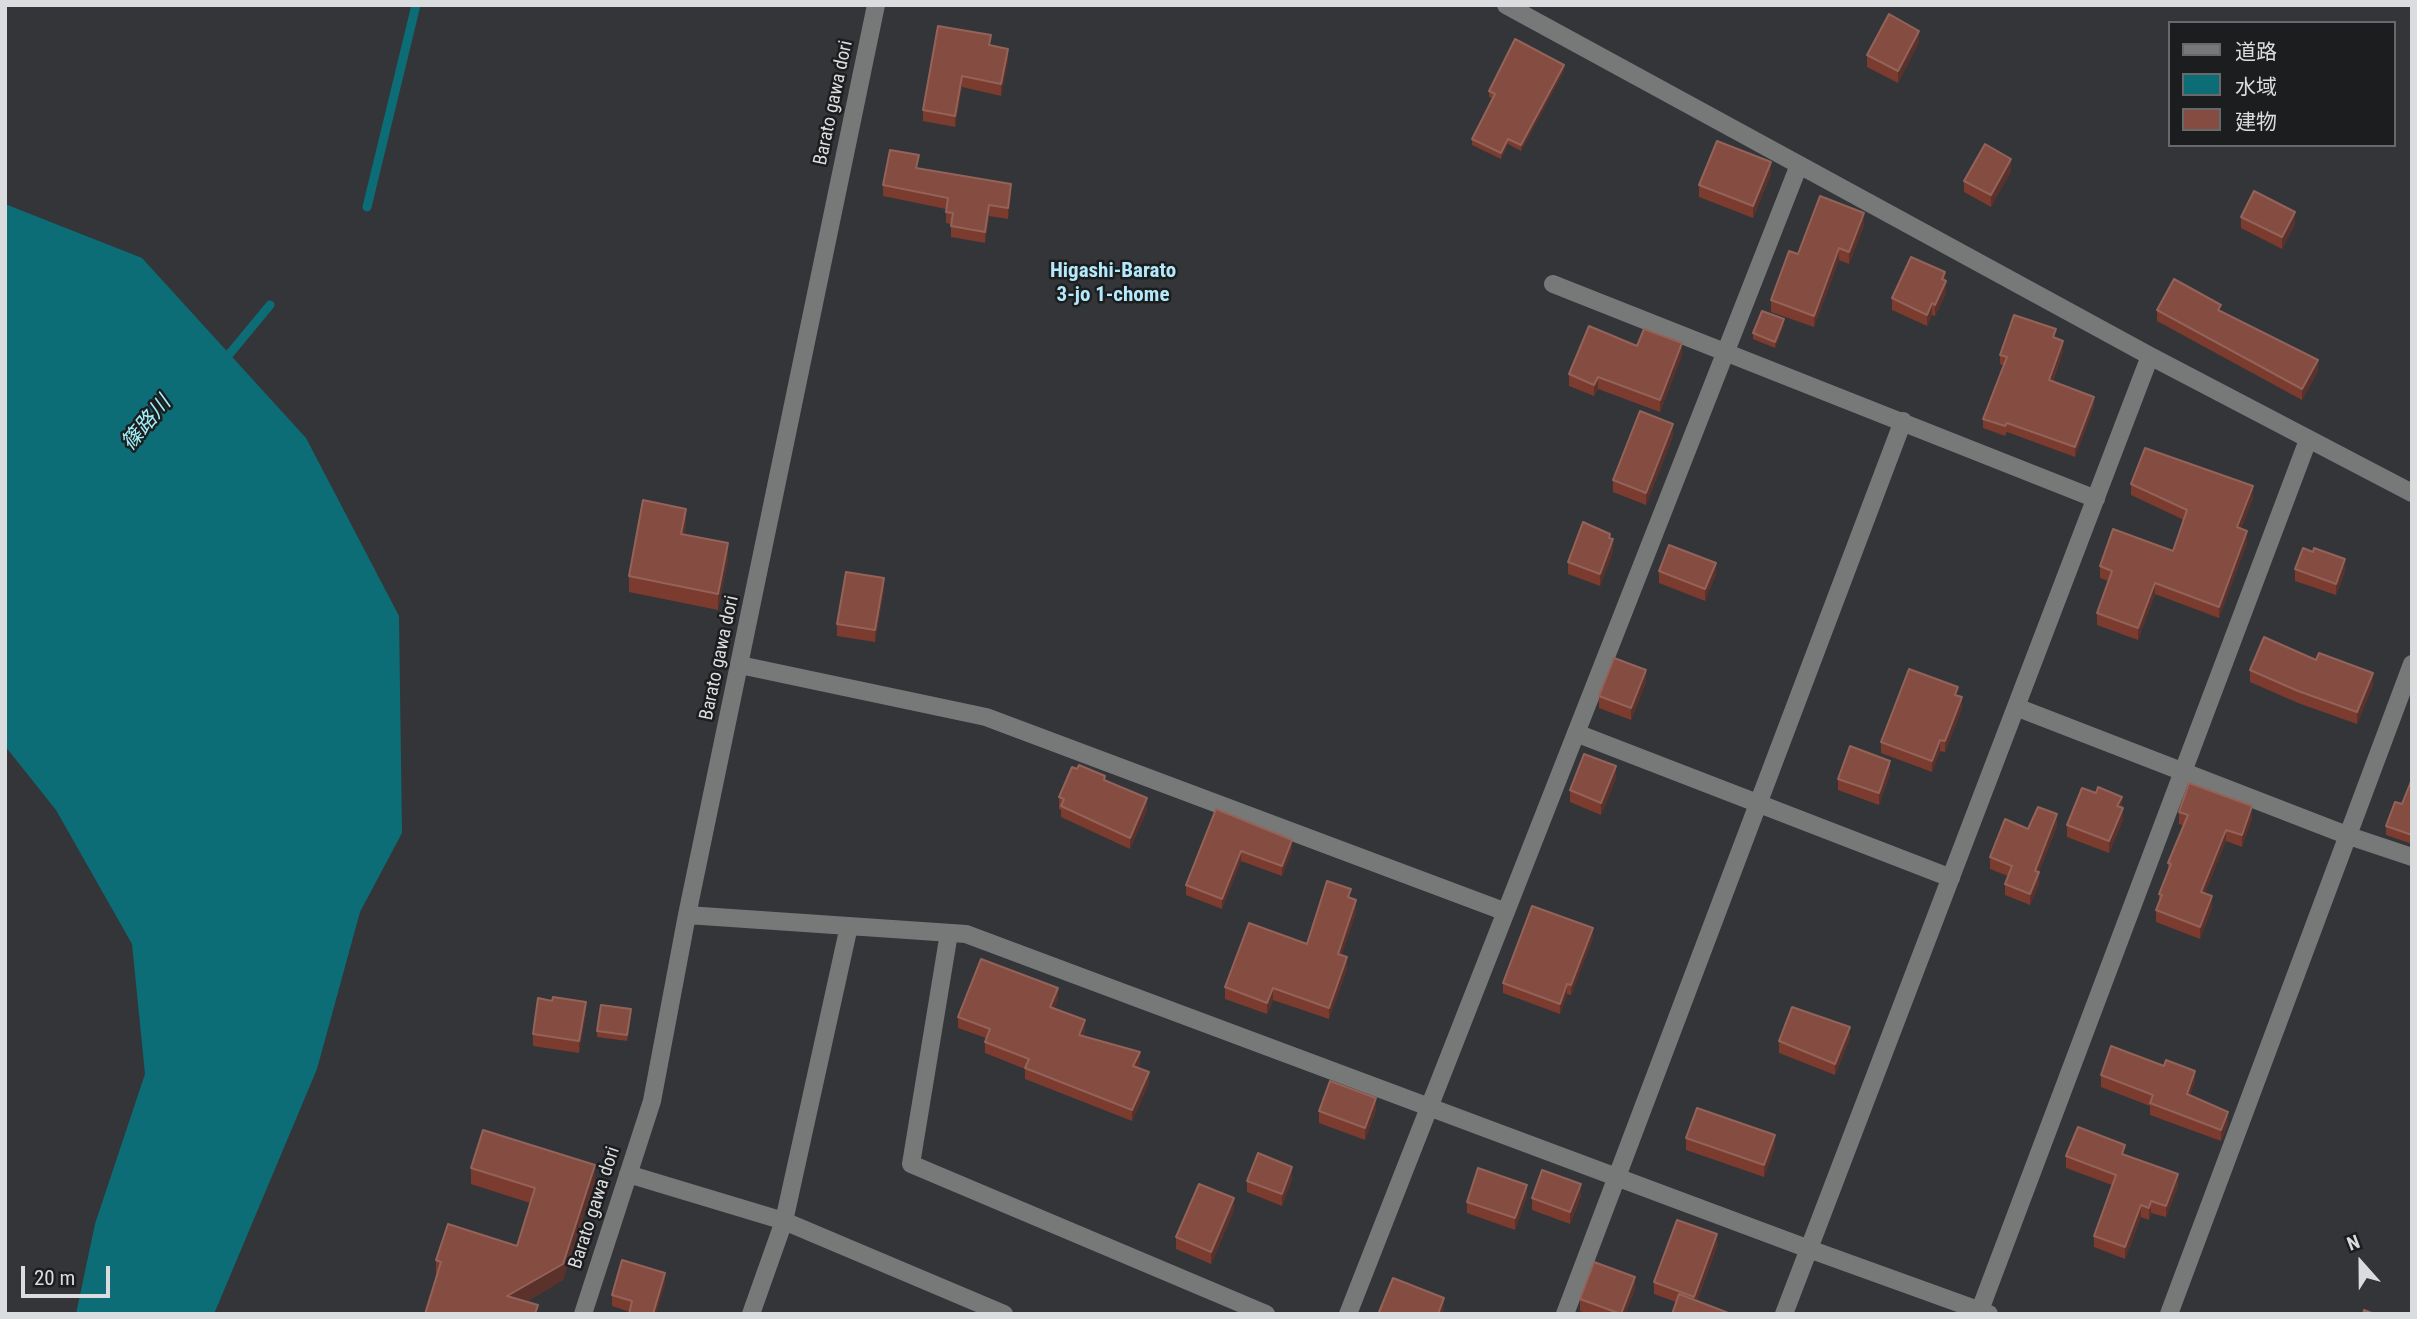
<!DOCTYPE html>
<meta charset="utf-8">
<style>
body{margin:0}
#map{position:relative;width:2417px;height:1319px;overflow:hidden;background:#333539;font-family:"Roboto Condensed","Noto Sans JP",sans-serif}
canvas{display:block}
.frame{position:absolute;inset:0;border:7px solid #dadcde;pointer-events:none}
.legend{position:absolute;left:2168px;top:21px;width:228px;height:126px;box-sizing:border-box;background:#1c1d1e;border:2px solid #68696b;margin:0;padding:9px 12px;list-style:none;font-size:21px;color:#dadcde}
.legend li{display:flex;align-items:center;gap:14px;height:35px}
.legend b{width:35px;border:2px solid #68696b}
.north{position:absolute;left:2326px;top:1228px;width:70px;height:70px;-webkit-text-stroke:5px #1c1d1e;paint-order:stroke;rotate:339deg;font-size:19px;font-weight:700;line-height:28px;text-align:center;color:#dadcde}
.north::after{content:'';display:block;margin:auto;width:24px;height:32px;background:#dadcde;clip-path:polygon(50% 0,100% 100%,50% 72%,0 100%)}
.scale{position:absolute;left:21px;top:1266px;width:89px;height:32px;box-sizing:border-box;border:4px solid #dadcde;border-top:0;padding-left:9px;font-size:21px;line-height:24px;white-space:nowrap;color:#dadcde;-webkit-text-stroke:5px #1c1d1e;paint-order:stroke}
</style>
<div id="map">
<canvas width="2417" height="1319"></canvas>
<div class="frame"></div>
<ul class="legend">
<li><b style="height:9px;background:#777978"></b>道路</li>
<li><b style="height:19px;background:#0c6d76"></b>水域</li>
<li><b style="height:19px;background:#854c41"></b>建物</li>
</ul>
<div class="north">N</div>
<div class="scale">20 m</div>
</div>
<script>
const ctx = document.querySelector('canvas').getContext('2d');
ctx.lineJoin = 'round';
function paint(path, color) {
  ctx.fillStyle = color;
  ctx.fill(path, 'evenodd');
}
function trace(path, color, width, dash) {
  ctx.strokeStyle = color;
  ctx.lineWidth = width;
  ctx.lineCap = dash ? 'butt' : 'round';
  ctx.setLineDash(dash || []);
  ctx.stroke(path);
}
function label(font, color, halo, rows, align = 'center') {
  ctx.font = font + ' "Roboto Condensed","Noto Sans JP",sans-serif';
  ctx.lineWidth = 5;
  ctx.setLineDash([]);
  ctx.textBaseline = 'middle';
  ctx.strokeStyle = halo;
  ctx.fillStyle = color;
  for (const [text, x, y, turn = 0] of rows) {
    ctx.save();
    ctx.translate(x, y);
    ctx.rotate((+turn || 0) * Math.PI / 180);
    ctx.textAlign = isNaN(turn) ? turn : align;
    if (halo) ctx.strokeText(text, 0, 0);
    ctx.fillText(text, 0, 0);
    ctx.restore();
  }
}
const water = new Path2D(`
 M5,204L142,258L306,438L399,616L402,833L360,912L317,1069L214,1314H76L95,1224L145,1074L132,944L56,810L5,746Z`);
const stream = new Path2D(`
 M367,207L416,5
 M222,363L270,305`);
const minor = new Path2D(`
 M1506,5L2150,356L2412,493
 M1553,284L2096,499
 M740,665L986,717L1506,912
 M2016,707L2349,836L2412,857
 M1576,733L1951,878
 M687,915L966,934L1809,1249L1989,1314
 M949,933L911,1164L1266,1314
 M628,1174L784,1221L1004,1314
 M1980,1310L2308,440
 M583,1314L652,1101L687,915L876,5
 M751,1314L784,1221L849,926
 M1348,1314L1799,165
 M1565,1314L1903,421
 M1784,1314L2150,356
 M2169,1314L2412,664`);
const wall = new Path2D(`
 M1919,42L1898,83L1867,67V55Z
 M991,45L1008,60L1001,96L962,87L955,127L923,121V110Z
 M1564,71L1521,151L1508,144L1501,159L1472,145V139L1492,98L1489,97V91Z
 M918,168L1011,195L1008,219L989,216L985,243L951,237V224L946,223V209L883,196V185Z
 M2011,171L1991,207L1964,192V181Z
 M1771,174L1753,218L1699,197V185Z
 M2241,217L2295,224L2282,249L2241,228Z
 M1864,225L1849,264L1839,260L1814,327L1771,312V300L1798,254Z
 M1945,272L1946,293L1935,316L1932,315L1927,326L1892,310V298Z
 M2157,310L2221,311L2318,371L2302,400L2157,321Z
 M1784,325L1775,348L1753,339V333Z
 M2056,338L2063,351L2053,381L2094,406L2075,457L2007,432L2005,436L1983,428V419L2004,366L2000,364V355Z
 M1637,346L1682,355L1660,412L1598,389L1594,396L1569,386V374Z
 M1673,436L1646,505L1613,492V480Z
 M2131,484L2253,498L2241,529L2247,543L2219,618L2155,594L2138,640L2097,625V613L2108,581L2100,578V566L2173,551L2184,520L2131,495Z
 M686,525L684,535L728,559L718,610L629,592V576Z
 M1610,538L1613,551L1600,586L1568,574V562Z
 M2295,569L2345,571L2336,595L2295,581Z
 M1659,571L1716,574L1705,601L1659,583Z
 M884,590L875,642L837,636V624Z
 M2250,670L2373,685L2357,724L2298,703L2250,682Z
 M1646,682L1631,720L1599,708V696Z
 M1958,696L1962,708L1945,752L1940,751L1932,772L1881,753V742Z
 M2412,705V723L2410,722V710Z
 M1890,773L1879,805L1838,790V779Z
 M1616,778L1601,815L1570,802V790Z
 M2412,779V844L2386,835V826L2402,804Z
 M1105,780L1147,810L1130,849L1061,817V810L1059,809V797Z
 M2122,808L2123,820L2109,853L2067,837V825Z
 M1216,809L1292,850L1282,876L1241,861L1222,909L1186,895V885Z
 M2179,812L2252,818L2242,847L2226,841L2205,893L2212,908L2200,939L2156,922V910L2159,902V894L2168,870V863L2184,826L2179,824Z
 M2057,826L2039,872V884L2030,905L2005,895V884L2008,876L1990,869V857L2028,829Z
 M1351,898L1356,912L1341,955L1347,969L1329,1019L1273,1000L1267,1014L1225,999V987L1307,944Z
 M1593,938L1571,995L1567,994L1560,1014L1503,993V983Z
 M1058,999L1054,1008L1085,1031L1083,1036L1140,1063L1138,1068L1149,1083L1132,1121L1025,1079V1069L985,1053V1042L986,1038L958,1028V1017Z
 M586,1013L579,1053L533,1046V1034Z
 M631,1015L627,1041L597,1037V1031Z
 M1850,1038L1835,1075L1779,1053V1041Z
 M2164,1066L2195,1082L2190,1095L2228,1124L2221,1141L2150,1115V1106L2101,1087V1075Z
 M1376,1110L1365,1140L1319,1123V1111Z
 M1686,1138L1775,1147L1764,1177L1686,1150Z
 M2125,1155L2178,1186L2166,1217L2151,1213L2149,1220L2141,1217L2125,1259L2094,1247V1236L2112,1185L2066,1168V1156Z
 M471,1168L595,1181L563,1280L526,1302L538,1314L436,1276V1260L517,1246L530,1203L471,1184Z
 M1292,1179L1282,1206L1247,1192V1181Z
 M1527,1196L1515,1230L1467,1213V1202Z
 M1581,1196L1570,1224L1532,1210V1198Z
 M1234,1210L1211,1264L1176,1249V1237Z
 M1717,1246L1697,1301L1676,1302L1654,1294V1282Z
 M665,1285L630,1312L612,1306V1295Z
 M1635,1289L1625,1314H1589L1580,1311V1299Z`);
const shadedWall = new Path2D(`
 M1919,31V42L1898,83V71Z
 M1008,49V60L1001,96V84Z
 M1564,65V71L1521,151V145Z
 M962,76V87L955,127V116Z
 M1508,139V144L1501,159V153Z
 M2011,159V171L1991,207V195Z
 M1771,162V174L1753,218V206Z
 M1011,184V195L1008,219V208Z
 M989,205V216L985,243V232Z
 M2295,212V224L2282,249V237Z
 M1864,213V225L1849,264V252Z
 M1839,248V260L1814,327V316Z
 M1945,272L1946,293L1935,316V305L1942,279Z
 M1932,303V315L1927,326V315Z
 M1784,319V325L1775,348V342Z
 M2063,341V351L2049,390V380Z
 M1682,343V355L1660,412V400Z
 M2318,360V371L2302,400V389Z
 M1598,377V389L1594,396V385Z
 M2094,397V406L2075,457V447Z
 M1673,424V436L1646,505V493Z
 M2253,486V498L2237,539V527Z
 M686,509V525L681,550V534Z
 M2247,531V543L2219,618V607Z
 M1613,539V551L1600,586V574Z
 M728,543V559L718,610V594Z
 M2345,559V571L2336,595V584Z
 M1716,563V574L1705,601V589Z
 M884,578V590L875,642V630Z
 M2155,583V594L2138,640V628Z
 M1646,670V682L1631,720V708Z
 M2373,673V685L2357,724V712Z
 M1962,697V708L1945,752V741Z
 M1940,740V751L1932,772V761Z
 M1890,761V773L1879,805V793Z
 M1616,766V778L1601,815V803Z
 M2122,797V808L2117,806Z
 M1147,798V810L1130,849V838Z
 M2252,806V818L2242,847V835Z
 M2123,808V820L2109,853V841Z
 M2057,814V826L2035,882V871Z
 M2226,830V841L2201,904V892Z
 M1292,840V850L1282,876V866Z
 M1241,851V861L1222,909V899Z
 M2039,872V884L2030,905V894Z
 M2212,896V908L2200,939V927Z
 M1356,900V912L1338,966V954Z
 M1593,928V938L1571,995V985Z
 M1347,957V969L1329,1019V1008Z
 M1567,984V994L1560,1014V1004Z
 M1058,988V999L1050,1018V1007Z
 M1273,988V1000L1267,1014V1003Z
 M586,1002V1013L579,1053V1041Z
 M1085,1020V1031L1079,1046V1035Z
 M1850,1027V1038L1835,1075V1064Z
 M1140,1052V1063L1133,1077V1066Z
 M2195,1071V1082L2187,1105V1094Z
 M1149,1072V1083L1132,1121V1110Z
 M1376,1098V1110L1365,1140V1128Z
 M2228,1112V1124L2221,1141V1130Z
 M1775,1135V1147L1764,1177V1165Z
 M595,1165V1181L563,1280L507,1313V1296Z
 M1292,1167V1179L1282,1206V1194Z
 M2178,1174V1186L2166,1217V1206Z
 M1581,1184V1196L1570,1224V1212Z
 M1527,1185V1196L1515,1230V1218Z
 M1234,1198V1210L1211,1264V1252Z
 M2151,1201V1213L2149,1220V1208Z
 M2141,1205V1217L2125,1259V1247Z
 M1717,1234V1246L1694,1308V1297Z
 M665,1273V1285L656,1314H653Z
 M1635,1277V1289L1625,1314H1621Z
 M1444,1298V1310L1442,1314H1438Z`);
const building = new Path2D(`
 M1889,14L1919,31L1898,71L1867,55Z
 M938,26L991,35L989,45L1008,49L1001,84L962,76L955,116L923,110Z
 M1515,39L1564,65L1521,145L1508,139L1501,153L1472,139L1495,94L1489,91Z
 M1717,141L1771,162L1753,206L1699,185Z
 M1985,144L2011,159L1991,195L1964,181Z
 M890,150L919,155L916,168L1011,184L1008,208L989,205L985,232L951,226L953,213L946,212L948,198L883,185Z
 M2254,191L2295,212L2282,237L2241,217Z
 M1820,196L1864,213L1849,252L1839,248L1814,316L1771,300L1789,251L1798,254Z
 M1911,257L1945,272L1942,279L1946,281L1935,305L1932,303L1927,315L1892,298Z
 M2174,279L2221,305L2218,310L2318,360L2302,389L2157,310Z
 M1762,311L1784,319L1775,342L1753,333Z
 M2014,315L2056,329L2053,337L2063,341L2049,380L2094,397L2075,447L2007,423L2005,426L1983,419L2007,357L2000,355Z
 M1589,326L1637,346L1644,329L1682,343L1660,400L1598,377L1594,385L1569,374Z
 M1640,411L1673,424L1646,493L1613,480Z
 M2145,448L2253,486L2237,527L2247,531L2219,607L2155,583L2138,628L2097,613L2112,571L2100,566L2113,529L2173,551L2187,510L2131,484Z
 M643,500L686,509L681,534L728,543L718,594L629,576Z
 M1583,522L1610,534L1609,538L1613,539L1600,574L1568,562Z
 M1669,545L1716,563L1705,589L1659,571Z
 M2303,548L2313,552L2314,548L2345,559L2336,584L2295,569Z
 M846,572L884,578L875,630L837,624Z
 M2264,637L2316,660L2319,653L2373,673L2357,712L2298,691L2250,670Z
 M1614,658L1646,670L1631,708L1599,696Z
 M1909,669L1958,687L1955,695L1962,697L1945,741L1940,740L1932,761L1881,742Z
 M1850,746L1890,761L1879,793L1838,779Z
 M1584,754L1616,766L1601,803L1570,790Z
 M1079,765L1105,776L1104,780L1147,798L1130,838L1061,806L1064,799L1059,797L1072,767L1077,769Z
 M2412,779V835L2386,826L2395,802L2402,804Z
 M2189,783L2252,806L2242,835L2226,830L2201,892L2212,896L2200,927L2156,910L2162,895L2159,894L2171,864L2168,863L2188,815L2179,812Z
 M2098,787L2122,797L2117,806L2123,808L2109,841L2067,825L2082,788L2096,793Z
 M2038,807L2057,814L2035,871L2039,872L2030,894L2005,884L2012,866L1990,857L2005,819L2028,829Z
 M1216,809L1292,840L1282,866L1241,851L1222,899L1186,885Z
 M1327,881L1351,889L1348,897L1356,900L1338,954L1347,957L1329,1008L1273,988L1267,1003L1225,987L1249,923L1307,944Z
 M1532,906L1593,928L1571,985L1567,984L1560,1004L1503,983Z
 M981,959L1058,988L1050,1007L1085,1020L1079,1035L1140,1052L1133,1066L1149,1072L1132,1110L1025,1068L1029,1059L985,1042L990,1029L958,1017Z
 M553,997L586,1002L579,1041L533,1034L538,998L552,1001Z
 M601,1005L631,1009L627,1035L597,1031Z
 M1792,1007L1850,1027L1835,1064L1779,1041Z
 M2111,1046L2164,1066L2166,1060L2195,1071L2187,1094L2228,1112L2221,1130L2150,1103L2153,1095L2101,1075Z
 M1330,1081L1376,1098L1365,1128L1319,1111Z
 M1697,1108L1775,1135L1764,1165L1686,1138Z
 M2078,1127L2125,1145L2122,1154L2178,1174L2166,1206L2151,1201L2149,1208L2141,1205L2125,1247L2094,1236L2116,1175L2066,1156Z
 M483,1130L595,1165L563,1264L507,1296L538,1305L535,1314H425L441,1262L436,1260L448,1224L517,1246L535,1188L471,1168Z
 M1258,1153L1292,1167L1282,1194L1247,1181Z
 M1478,1168L1527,1185L1515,1218L1467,1202Z
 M1542,1170L1581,1184L1570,1212L1532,1198Z
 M1199,1184L1234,1198L1211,1252L1176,1237Z
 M1677,1220L1717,1234L1694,1297L1654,1282Z
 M622,1260L665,1273L653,1314H629L632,1301L612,1295Z
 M1594,1262L1635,1277L1621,1314L1580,1299Z
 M1393,1278L1444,1298L1438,1314H1383L1379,1312Z
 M1679,1294L1731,1314H1672Z
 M2364,1310L2374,1314H2363Z`);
const streetNames = [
 ["Barato gawa dori",834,103,-78],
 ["Barato gawa dori",720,658,-78],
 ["Barato gawa dori",595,1208,-72]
];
const neighbourhoodNames = [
 ["Higashi-Barato",1113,272],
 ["3-jo 1-chome",1113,296]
];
const waterNames = [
 ["篠路川",147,424,-50]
];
paint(water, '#0c6d76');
trace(stream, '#0c6d76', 9);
trace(minor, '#777978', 18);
paint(wall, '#7b3b2e');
paint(shadedWall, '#5a312b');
paint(building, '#854c41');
trace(building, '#93635a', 2);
label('19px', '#dadcde', '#1c1d1e', streetNames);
label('bold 21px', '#b4e9fb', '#1c1d1e', neighbourhoodNames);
label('italic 21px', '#a1f1fa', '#1c1d1e', waterNames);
</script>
